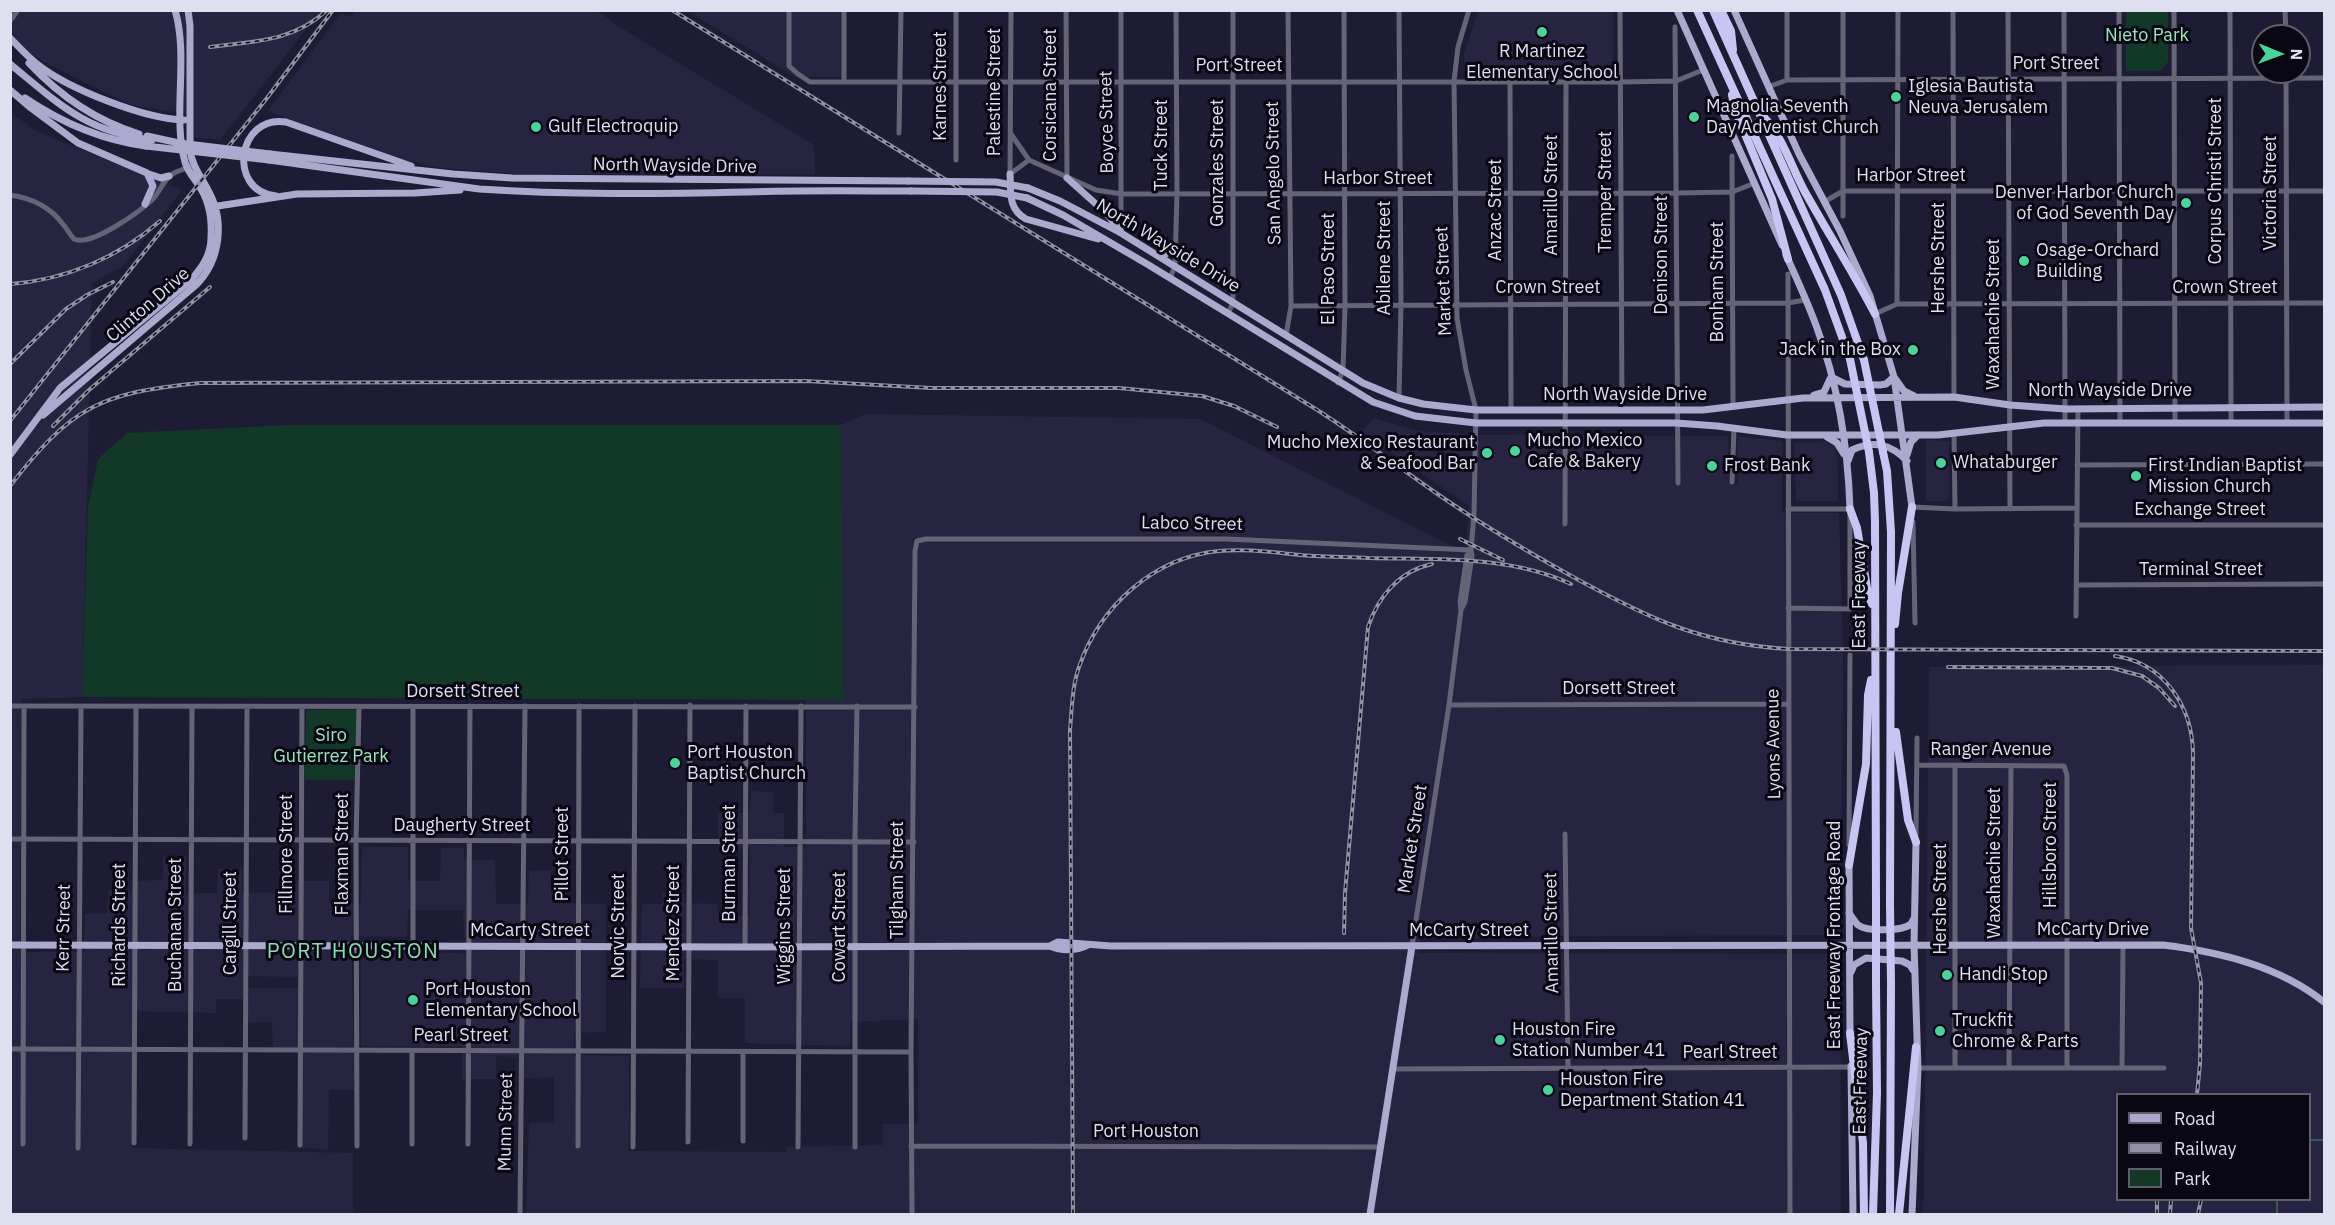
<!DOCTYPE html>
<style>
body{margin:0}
#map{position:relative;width:2335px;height:1225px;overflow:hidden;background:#1e1c34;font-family:"IBM Plex Sans",sans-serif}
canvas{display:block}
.frame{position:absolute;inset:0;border:12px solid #dfdff0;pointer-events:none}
.legend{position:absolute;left:2116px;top:1093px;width:195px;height:108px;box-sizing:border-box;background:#090812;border:2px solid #5f5e6b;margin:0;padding:8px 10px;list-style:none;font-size:18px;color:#dfdff0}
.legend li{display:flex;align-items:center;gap:12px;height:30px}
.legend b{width:30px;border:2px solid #5f5e6b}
.north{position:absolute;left:2251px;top:24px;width:60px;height:60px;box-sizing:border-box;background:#090812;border:2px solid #5f5e6b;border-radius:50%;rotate:91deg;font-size:16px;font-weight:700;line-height:24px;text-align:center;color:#dfdff0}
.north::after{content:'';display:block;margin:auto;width:21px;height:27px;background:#4ad49c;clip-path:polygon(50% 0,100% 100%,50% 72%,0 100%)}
</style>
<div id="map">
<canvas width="2335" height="1225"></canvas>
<div class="frame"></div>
<ul class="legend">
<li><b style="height:8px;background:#abaace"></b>Road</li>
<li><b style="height:8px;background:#9190a4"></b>Railway</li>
<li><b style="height:16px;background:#123828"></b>Park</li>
</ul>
<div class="north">N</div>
</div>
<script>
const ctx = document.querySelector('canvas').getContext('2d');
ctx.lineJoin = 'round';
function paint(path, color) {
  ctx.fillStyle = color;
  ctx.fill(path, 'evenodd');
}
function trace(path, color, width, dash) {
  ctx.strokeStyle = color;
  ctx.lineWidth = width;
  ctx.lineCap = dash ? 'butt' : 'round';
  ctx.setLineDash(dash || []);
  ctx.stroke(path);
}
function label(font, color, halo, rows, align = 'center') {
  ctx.font = font + ' "IBM Plex Sans",sans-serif';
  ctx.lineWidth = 6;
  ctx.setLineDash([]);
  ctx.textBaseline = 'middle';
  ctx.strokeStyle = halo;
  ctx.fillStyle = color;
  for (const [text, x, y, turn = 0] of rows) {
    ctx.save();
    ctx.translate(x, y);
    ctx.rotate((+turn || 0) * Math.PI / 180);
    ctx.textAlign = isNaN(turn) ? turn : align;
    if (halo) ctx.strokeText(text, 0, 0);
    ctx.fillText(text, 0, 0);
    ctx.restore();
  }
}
const built = new Path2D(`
 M355,10L598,11L618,26L814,145L815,174H519L443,168L400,159L268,111L340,14L352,16Z
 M10,11H320L220,140L193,137V115L130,105L27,53L11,32Z
 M687,11H841V77L794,76Z
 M1478,11H1613V67L1610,71L1465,72L1464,71V54Z
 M10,112L36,131L182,190L122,267L92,283L82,697L21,699L20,952H84L85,914L107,913L108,891H131L132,881L163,880V857H186V893H217L218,868L242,869V893L296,892V881H329V903H361L362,847H408V881H440L441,848H464V860H495L496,904H528L529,871L551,870V892L559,893L560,903L606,904V1032L574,1033L573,1055L629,1056V1151L786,1152V1147L883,1145V1124H918V1019L850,1022V1046L745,1043V998H718V960L684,959V988H640L642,904H662V892L684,893L685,903L717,904L718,915L749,916L750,849L718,848V813H750L751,791L773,792V813H784V847H806V700H844L841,425L866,414L1200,419L1466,553L1469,506L1362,432L1374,418L1418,431L1485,435L1728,436L1729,484L1738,485L1737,436L1782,441V513H1839L1843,657L1841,930L1838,935L1571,936L1420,939L1419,953L1840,954L1841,1214H526L529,1123L554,1122V1077L518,1079L517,1057L496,1056V1079H462V1047L361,1046V956L365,954L462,953L465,955L463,910H408L407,935L405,937L351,936L355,1090H329L328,1149L298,1148L299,1049H273L272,1022H247V988H298V977L243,976V999H216V1013L133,1011L131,1148L353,1153V1214H11Z
 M1926,440L1949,441V499L1946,501H1926Z
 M1826,442L1835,447L1838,467V501H1796L1794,443Z
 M2324,665V1214H1922L1924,1195L1929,667ZM2118,1094H2310V1200H2118Z`);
const green = new Path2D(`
 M2126,11H2168V62L2160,71H2126Z
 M290,425H841L844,700L82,697L88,507L98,459L127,433Z
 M308,710H357L356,780H305L306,713Z`);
const stream = new Path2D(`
 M2310,1140H2324
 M2277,1200V1214`);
const minor = new Path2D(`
 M789,10V66L798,74L810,82H1621L1676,81L1703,70
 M956,10V160
 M1066,10L1067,178
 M1620,10L1622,409
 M1787,10V80
 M1843,10V216
 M1953,10L1954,397
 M2008,10L2010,509
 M2064,10L2065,422
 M2119,10L2120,423
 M2174,10L2175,423
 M2230,10L2231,423
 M2285,10L2286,36
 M10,21L18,10
 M1675,27L1678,483
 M2286,72L2287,423
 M844,81V10
 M1510,81L1511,410
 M1768,87L1787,80L2324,78
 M899,133L901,10
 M1011,134L1029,160L1096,190L1122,194L1677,193L1732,192L1755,183
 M1732,156L1733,407
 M1010,174L1011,10
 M1010,174L1029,160
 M10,195C31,198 49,206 62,223C67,228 69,234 74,239C91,247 139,212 152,200C159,193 162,183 169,177C176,169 185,172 193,163
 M1824,202L1843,191H2324
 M1121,231V10
 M1788,274L1790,1214
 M1170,278L1175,266L1177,193L1176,10
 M1897,304L1898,10
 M1291,306L1788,303L1805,300
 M1228,314L1233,302V10
 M1875,314L1897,304L2324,303
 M1286,335L1291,306L1288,10
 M1338,383L1343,370L1345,307L1344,10
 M1399,398L1401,304L1399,10
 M1954,434L1955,509
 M2077,465L2324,464
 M1732,482L1734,429
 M1912,509V507L1955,509L2076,508
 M1913,522L1915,623
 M1565,524L1566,82
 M2076,525H2324
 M2077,585L2324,584
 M1788,608L1850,609V509H1788
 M1461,610L1460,602L1467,555L1471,550
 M2076,616L2078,408
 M1449,705L1789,704
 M10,706L915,707
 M1917,765L2064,766L2067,775V1068
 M1565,834L1568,1068
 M1916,835L1917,738
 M10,839L914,842
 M1849,845L1850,655
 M413,945V707
 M1412,946L1449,705L1461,610L1465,602L1472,556L1471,550L1474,515L1476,410L1466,370L1457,318L1454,81L1458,47L1469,10
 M745,947L746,706
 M10,1049L911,1052
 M1918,1068H2164
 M1955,1068V766
 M2009,1068L2011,766
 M2122,1068L2123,945
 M1393,1069L1851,1067
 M245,1138L247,707
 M743,1141V1052
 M688,1142L690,705
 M134,1143L136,707
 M23,1144L24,706
 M190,1144L192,707
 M412,1144V1051
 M468,1144L470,706
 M300,1145L302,707
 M357,1146L356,842L359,707
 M578,1146L579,706
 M911,1146L1381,1147
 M633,1147L635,706
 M798,1147L801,706
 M855,1147V836L857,706
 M78,1148L81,707
 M520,1214L525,706
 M912,1214L911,1052L915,551L917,541L926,539H1226L1471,550`);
const major = new Path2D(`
 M1677,10L1782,245
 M1734,10L1799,154L1840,231L1870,296L1894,377L1912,507
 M10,38C19,47 28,57 37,64C68,89 145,119 184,120
 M29,63C59,95 96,121 139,134
 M10,64C59,104 86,132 152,140
 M10,90L31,108L78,143L147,173L153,186L145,204
 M25,98C62,123 102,140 146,146
 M270,154L453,174L512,178L908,181
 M269,160L479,189C568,195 658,194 747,192C802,190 857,191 911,191
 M149,174L161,178L169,176
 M1010,174C1011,193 1008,209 1026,219L1098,239
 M1067,178L1106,213L1120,230
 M1028,188L1060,201L1121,233L1363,383L1399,398L1423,404L1476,410H1703L1803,398L1954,397L2010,405L2066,409L2324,407
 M276,196C226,191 238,114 286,122L411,166
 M1027,198L1063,215L1147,264L1373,402L1415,416L1476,423H1676L1717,426L1787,435H1938L2044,423H2324
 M211,207L297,194L415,193L460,190
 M1157,254H1166L1175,246
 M1786,255C1797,279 1808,303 1817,328C1838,385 1848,449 1850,509
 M1831,377L1845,384L1880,385L1886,384L1894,377L1904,391L1914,396
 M1814,395L1824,392L1830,379
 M43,415L197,284C220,260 225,222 209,192C202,178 192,166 190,150V26L188,10
 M1827,437L1837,443L1844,454
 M10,455L60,388L192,279C202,267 211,255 211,238C212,222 210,204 201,189C196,180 188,173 185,162C172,116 189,57 175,10
 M1907,455L1911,442L1918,435
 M1848,461L1852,450C1874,440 1891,444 1907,461
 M1849,865L1850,1037
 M1849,913C1852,917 1855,922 1858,925C1867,932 1903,931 1911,924L1913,920
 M10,945L745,947L1050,946C1061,951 1077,951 1088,945
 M1050,946L1058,942L1111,946L2163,945C2220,952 2279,966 2324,1002
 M1851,972L1854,965L1866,958L1902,961L1910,965L1913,970
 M1851,1066L1853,1214
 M1370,1214L1412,946
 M1912,1214L1918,1068L1914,945L1916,842`);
const highway = new Path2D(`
 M1697,10L1825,290L1850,359
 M1713,10L1841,295L1864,360
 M1721,10L1731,31L1733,50
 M1732,95L1735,110L1772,199L1788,259
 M1762,115C1783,137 1791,166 1805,192C1828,233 1853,272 1875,314
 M1869,452L1874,493L1875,522L1876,904
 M1883,452L1887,471L1891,532L1890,904
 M1850,509L1857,528L1868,594L1872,604
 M1895,624L1898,593L1912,507
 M1896,732L1908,820L1916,842
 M1849,865L1866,764L1868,695L1871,680
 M1850,1033L1863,1143L1864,1214
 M1873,1214L1877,1093L1876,984
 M1890,1214L1891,984
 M1899,1214L1916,1047`);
const rail = new Path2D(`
 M672,10C886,143 1100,275 1314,408C1356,434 1395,465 1436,493C1481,524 1528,552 1575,578C1650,619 1702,644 1788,649L2324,651
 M210,47C254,41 293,42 327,10
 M10,284C66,280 119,257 160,221
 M10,364L66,309L87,295L113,282
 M10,421L267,98L333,10
 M53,426L89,390L210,287
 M10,486C72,406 100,393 200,383L806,381L931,388H1119L1202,396L1234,406L1277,427
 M1460,539L1503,560
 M2115,656C2164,663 2192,706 2193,753L2191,928L2201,983L2200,1064L2197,1094
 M1948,667L2112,668L2142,676L2159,688L2175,706
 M1344,933L1345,893L1368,627C1378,597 1399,571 1432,564
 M1073,1214L1070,730C1072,708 1072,687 1079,667C1100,606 1154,557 1219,551C1251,548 1283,554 1315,556C1333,557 1351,557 1369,558C1437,560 1508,555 1571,584
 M2157,1214V1200
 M2170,1214L2171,1200
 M2198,1214L2201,1200`);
const majorBridge = new Path2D(`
 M147,136L179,143L270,154
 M146,146L269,160
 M908,181L996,182L1028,188
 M911,191L997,192L1027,198`);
const highwayBridge = new Path2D(`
 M1850,359L1869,452
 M1864,360L1883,452
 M1876,904V984
 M1890,904L1891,984`);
const markers = [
 [1542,32,6,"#4ad49c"],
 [1896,97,6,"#4ad49c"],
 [1694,117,6,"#4ad49c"],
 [536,127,6,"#4ad49c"],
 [2186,203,6,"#4ad49c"],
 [2024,261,6,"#4ad49c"],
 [1913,350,6,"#4ad49c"],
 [1515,451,6,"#4ad49c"],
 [1487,453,6,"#4ad49c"],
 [1941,463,6,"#4ad49c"],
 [1712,466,6,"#4ad49c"],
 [2136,476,6,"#4ad49c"],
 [675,763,6,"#4ad49c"],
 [1947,975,6,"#4ad49c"],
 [413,1000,6,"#4ad49c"],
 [1940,1031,6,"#4ad49c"],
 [1500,1040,6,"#4ad49c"],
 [1548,1090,6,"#4ad49c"]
];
const parkNames = [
 ["Nieto Park",2147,36],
 ["Siro",331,736],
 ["Gutierrez Park",331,757]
];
const poiNames = [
 ["R Martinez",1542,52,"center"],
 ["Elementary School",1542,73,"center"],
 ["Iglesia Bautista",1908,87],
 ["Neuva Jerusalem",1908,108],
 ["Magnolia Seventh",1706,107],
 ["Day Adventist Church",1706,128],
 ["Gulf Electroquip",548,127],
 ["Denver Harbor Church",2174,193,"right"],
 ["of God Seventh Day",2174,214,"right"],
 ["Osage-Orchard",2036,251],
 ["Building",2036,272],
 ["Jack in the Box",1901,350,"right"],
 ["Mucho Mexico",1527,441],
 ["Cafe & Bakery",1527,462],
 ["Mucho Mexico Restaurant",1475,443,"right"],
 ["& Seafood Bar",1475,464,"right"],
 ["Whataburger",1953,463],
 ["Frost Bank",1724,466],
 ["First Indian Baptist",2148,466],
 ["Mission Church",2148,487],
 ["Port Houston",687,753],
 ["Baptist Church",687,774],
 ["Handi Stop",1959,975],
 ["Port Houston",425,990],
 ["Elementary School",425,1011],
 ["Truckfit",1952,1021],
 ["Chrome & Parts",1952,1042],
 ["Houston Fire",1512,1030],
 ["Station Number 41",1512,1051],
 ["Houston Fire",1560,1080],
 ["Department Station 41",1560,1101]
];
const streetNames = [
 ["Port Street",2056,64],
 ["Port Street",1239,66],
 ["Karnes Street",941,86,-90],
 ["Palestine Street",995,92,-90],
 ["Corsicana Street",1051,95,-90],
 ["Boyce Street",1107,122,-91],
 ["Tuck Street",1162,145,-90],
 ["Gonzales Street",1218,163,-90],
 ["North Wayside Drive",675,166,1],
 ["San Angelo Street",1274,173,-91],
 ["Harbor Street",1911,176],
 ["Harbor Street",1378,179],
 ["Corpus Christi Street",2216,181,-90],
 ["Tremper Street",1606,192,-90],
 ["Victoria Street",2271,193,-90],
 ["Amarillo Street",1552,195,-90],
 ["Anzac Street",1496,210,-90],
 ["North Wayside Drive",1168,246,31],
 ["Denison Street",1662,255,-90],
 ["Abilene Street",1385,258,-90],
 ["Hershe Street",1939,258,-90],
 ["El Paso Street",1329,269,-90],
 ["Market Street",1444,281,-92],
 ["Bonham Street",1718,282,-90],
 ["Crown Street",1548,288],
 ["Crown Street",2225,288],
 ["Clinton Drive",148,305,-41],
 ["Waxahachie Street",1994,314,-90],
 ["North Wayside Drive",2110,391],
 ["North Wayside Drive",1625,395],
 ["Exchange Street",2200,510],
 ["Labco Street",1192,524,1],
 ["Terminal Street",2201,570],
 ["East Freeway",1860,595,-90],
 ["Dorsett Street",1619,689],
 ["Dorsett Street",463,692],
 ["Lyons Avenue",1774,744,-91],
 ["Ranger Avenue",1991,750],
 ["Daugherty Street",462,826],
 ["Market Street",1413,839,-81],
 ["Hillsboro Street",2051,845,-90],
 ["Fillmore Street",287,854,-90],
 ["Flaxman Street",343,854,-90],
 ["Pillot Street",563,854,-90],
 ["Burman Street",730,863,-90],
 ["Waxahachie Street",1995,863,-90],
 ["Tilgham Street",898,880,-90],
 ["Hershe Street",1941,899,-90],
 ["Cargill Street",231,923,-90],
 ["Mendez Street",674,923,-90],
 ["Richards Street",120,925,-90],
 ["Buchanan Street",176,925,-90],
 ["Norvic Street",619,926,-90],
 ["Wiggins Street",785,926,-90],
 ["Cowart Street",840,927,-90],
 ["Kerr Street",64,928,-89],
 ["McCarty Drive",2093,930],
 ["McCarty Street",530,931],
 ["McCarty Street",1469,931],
 ["Amarillo Street",1552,933,-91],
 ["East Freeway Frontage Road",1835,935,-90],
 ["Pearl Street",461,1036],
 ["Pearl Street",1730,1053],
 ["East Freeway",1861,1081,-89],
 ["Munn Street",506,1122,-89],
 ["Port Houston",1146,1132]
];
const quarterNames = [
 ["PORT HOUSTON",353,952]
];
paint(built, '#272442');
paint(green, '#123828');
trace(stream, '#3c6954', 1.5);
trace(minor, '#656476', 5);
trace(major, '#abaace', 7);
trace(highway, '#c7c5f2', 8);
trace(rail, '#9190a4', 4);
trace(rail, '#090812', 1.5, [4.5]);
trace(majorBridge, '#abaace', 7);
trace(highwayBridge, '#c7c5f2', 8);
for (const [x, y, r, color] of markers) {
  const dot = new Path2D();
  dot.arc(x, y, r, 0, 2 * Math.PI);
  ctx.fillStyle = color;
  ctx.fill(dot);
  trace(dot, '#090812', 2);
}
label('18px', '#9ae6c1', '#090812', parkNames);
label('18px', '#dfdff0', '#090812', poiNames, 'left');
label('18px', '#dfdff0', '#090812', streetNames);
ctx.letterSpacing = '1.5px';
label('21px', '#89ddb5', '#090812', quarterNames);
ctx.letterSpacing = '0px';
</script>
